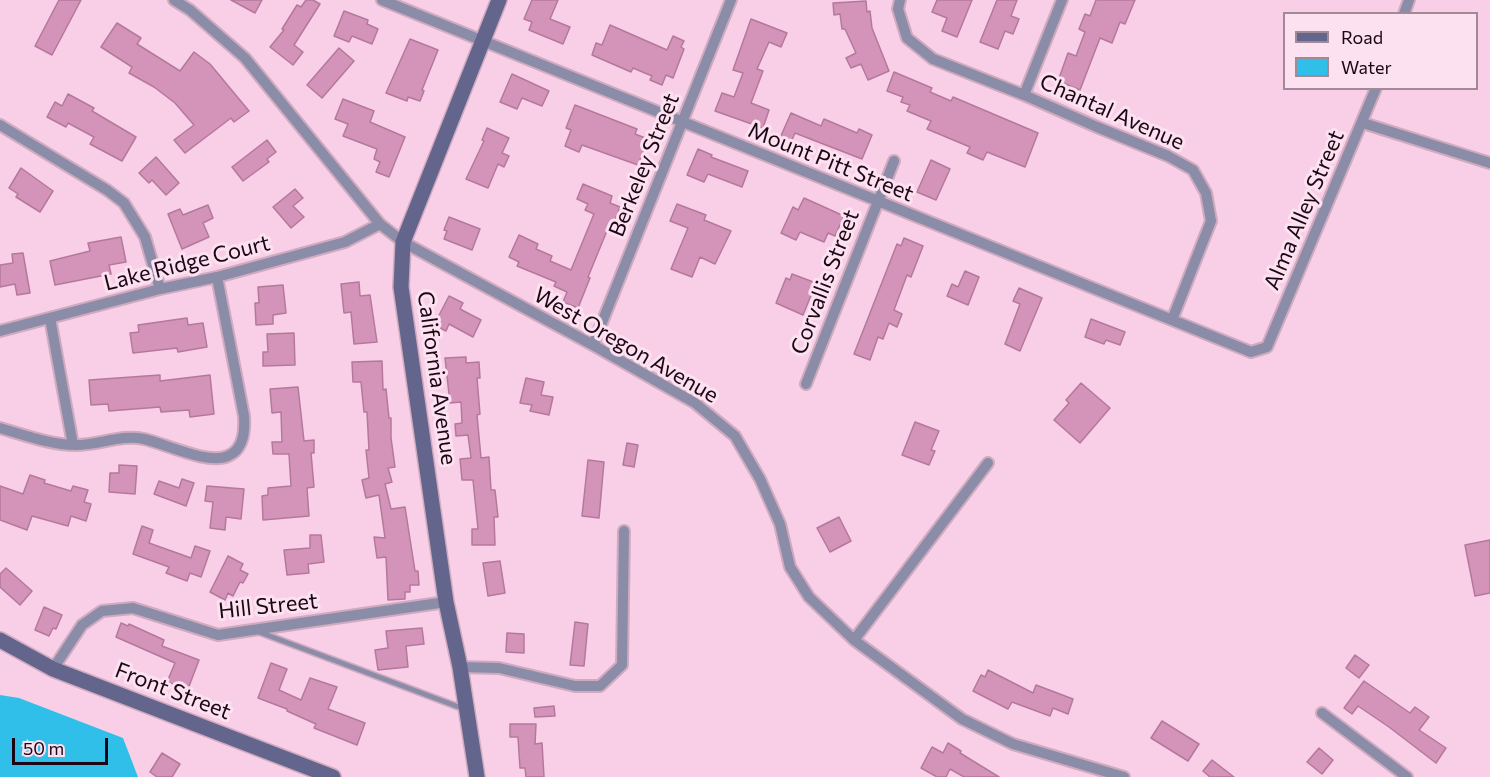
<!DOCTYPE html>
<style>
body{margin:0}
#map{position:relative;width:1490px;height:777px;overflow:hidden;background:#f8cfe6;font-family:Commissioner,sans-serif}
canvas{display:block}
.legend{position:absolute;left:1283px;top:12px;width:195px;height:78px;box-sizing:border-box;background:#fce1f0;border:2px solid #a28998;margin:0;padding:8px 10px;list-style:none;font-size:18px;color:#1c0614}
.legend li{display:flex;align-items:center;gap:12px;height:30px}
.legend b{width:30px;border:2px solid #a28998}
.scale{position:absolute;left:12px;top:738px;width:96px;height:27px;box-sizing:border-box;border:3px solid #1c0614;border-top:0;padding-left:8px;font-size:18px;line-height:21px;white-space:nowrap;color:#1c0614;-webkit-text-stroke:4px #fce1f0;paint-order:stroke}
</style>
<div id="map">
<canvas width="1490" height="777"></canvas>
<ul class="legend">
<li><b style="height:8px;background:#64658d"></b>Road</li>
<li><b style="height:16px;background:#30bfe9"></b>Water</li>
</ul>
<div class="scale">50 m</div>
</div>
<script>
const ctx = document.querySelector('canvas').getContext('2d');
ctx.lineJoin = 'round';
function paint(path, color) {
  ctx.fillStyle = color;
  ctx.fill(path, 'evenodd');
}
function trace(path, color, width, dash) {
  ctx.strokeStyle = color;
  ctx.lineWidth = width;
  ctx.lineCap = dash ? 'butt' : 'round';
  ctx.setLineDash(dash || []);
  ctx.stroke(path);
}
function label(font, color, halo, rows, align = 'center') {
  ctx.font = font + ' Commissioner,sans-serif';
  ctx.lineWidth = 6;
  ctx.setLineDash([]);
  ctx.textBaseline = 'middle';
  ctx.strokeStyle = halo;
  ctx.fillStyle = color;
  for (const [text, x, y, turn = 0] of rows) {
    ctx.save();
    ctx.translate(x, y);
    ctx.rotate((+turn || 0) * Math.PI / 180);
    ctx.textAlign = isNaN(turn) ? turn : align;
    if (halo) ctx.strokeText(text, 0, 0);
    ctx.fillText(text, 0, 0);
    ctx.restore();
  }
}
const water = new Path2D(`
 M0,695L19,698L123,738L138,777H0Z`);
const building = new Path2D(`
 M59,0H81L52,55L35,46Z
 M231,0H262L255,13Z
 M306,0H313L320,4L294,45L303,52L293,65L270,47L284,30L282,29L297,5L301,7Z
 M532,0H558L550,19L570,27L563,44L529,30L532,22L524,19Z
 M937,0H972L957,37L942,31L947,18L932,12Z
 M997,0H1017L1011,16L1019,19L1013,34L1005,31L998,49L980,42Z
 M1096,0H1135L1125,24L1120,22L1112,43L1100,38L1080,90L1058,81L1068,53L1076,56L1085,32L1079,29L1085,14L1090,16Z
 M866,1L867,12L870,11L872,28L889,71L868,80L861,64L851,68L846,58L856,53L845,29H842L840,14L834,15L833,3Z
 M344,11L368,20L367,24L378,29L372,44L352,36L349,42L334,36Z
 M751,19L787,33L781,47L769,42L757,69L763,71L751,103L769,110L763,128L715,111L722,93L734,97L743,73L733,70Z
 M117,23L141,38L137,44L180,71L194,52L210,64L249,111L234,122L231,118L185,153L174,140L194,125L175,103L154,87L129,73L132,67L101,47Z
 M610,25L667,50L673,36L684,41L681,47L684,49L673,78L666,75L662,85L650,80L652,76L633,68L631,72L592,55L596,43L602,45Z
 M410,39L438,50L422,90L424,91L420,101L408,97L407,101L386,93Z
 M339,48L354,61L322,98L307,85Z
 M894,72L932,88L930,92L951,101L953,97L1038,133L1025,167L987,152L983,160L967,153L970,147L927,129L931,121L907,111L910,105L901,102L903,97L887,91Z
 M512,74L549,91L542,106L522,98L517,109L500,102Z
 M68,94L94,108L92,111L136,137L122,161L90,144L94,137L68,123L66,127L47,117L55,102L62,106Z
 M343,99L374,111L370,122L405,137L389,177L376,172L380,162L374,159L377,149L343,136L348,124L335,119Z
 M575,105L637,129L635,134L648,139L638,165L582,145L579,152L565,146L571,130L566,128Z
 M791,113L821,126L824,119L857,133L859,129L872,135L862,159L795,133L791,142L780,138Z
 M487,128L509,138L502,153L509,156L504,167L498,164L488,188L466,179L484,141L482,140Z
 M267,140L276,152L267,159L269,162L243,181L232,167Z
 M698,149L712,155L711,157L748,171L742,187L708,174L704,182L687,175Z
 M156,157L179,183L166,195L152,180L149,183L139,173Z
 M931,160L950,169L936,200L917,192Z
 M21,168L53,191L40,212L16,197L18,194L9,188Z
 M583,184L612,196L610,203L620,207L614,222L611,221L588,277L590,278L578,308L563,302L567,292L554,286L556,282L517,266L519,262L509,257L519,235L538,244L536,249L552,256L550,261L571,270L594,214L585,210L588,204L577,199Z
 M295,189L303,198L293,206L304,217L291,228L273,207Z
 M804,198L844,216L835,236L828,233L824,242L800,232L796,240L781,233L793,207L798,210Z
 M677,204L706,215L704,220L731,231L715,264L700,257L692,277L671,269L688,228L670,221Z
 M208,205L213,218L203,223L209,237L182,249L168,214L180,209L183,215Z
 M449,217L480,229L472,250L444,239L447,231L444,230Z
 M121,237L126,262L109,265L111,274L55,285L50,261L90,251L88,243Z
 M904,238L923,246L911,277L907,275L894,310L902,314L897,327L889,323L883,339L878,337L870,360L854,354L897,244L901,246Z
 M23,253L30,293L17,295L15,284L0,287V265L13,263L12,254Z
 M965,271L979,277L968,305L947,296L952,284L958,287Z
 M792,274L816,283L803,315L776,303L786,278L790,280Z
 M359,282L360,296L370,295L377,342L354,344L351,312L344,313L341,284Z
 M283,285L286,313L273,315V324L256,325L255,303H259L258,287Z
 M1019,288L1042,298L1020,351L1005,344L1020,304L1013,301Z
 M449,296L463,303L460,309L481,320L473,337L449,324L446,331L434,325Z
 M187,318L188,325L203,323L207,347L178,352L177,348L133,353L130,333L139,332L138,325Z
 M1091,319L1125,332L1120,345L1106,340L1104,344L1085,337Z
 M294,333L295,365L263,366V352H268L267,334Z
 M466,357V363L479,362L480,378H477L480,414L477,415L481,458L489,457L491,490H495L498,517H494L495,545H472V529H478L473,480H462L460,459L471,458L468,435L456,436L455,424L462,423L461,402L450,403L445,358Z
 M382,361L383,390L386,389L389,418H391V438L395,467L388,468L392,482L385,484L391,509L405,507L415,571H418L419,585H410V592H405V599L388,600L386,557L377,558L374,537L385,538L379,495L366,498L362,480L369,478L366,450H369L367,412H364L361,382H353L352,362Z
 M160,375V381L210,375L214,414L190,417L189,410L161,412L160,407L109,411L108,404L91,405L89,380Z
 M526,378L544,382L541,395L553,397L549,415L530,411L532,405L520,403Z
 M1081,383L1110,408L1080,443L1054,420L1069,403L1066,400Z
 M298,387L304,441L314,440V453H311L314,487L307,488L309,516L263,520L262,496L268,495V488L291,486L289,454H273L272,442H282L281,412L272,413L270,389Z
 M915,422L939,431L931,450L935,451L929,465L902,455Z
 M627,443L638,445L634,467L623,465Z
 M588,460L604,462L599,518L582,516Z
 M119,465L137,466L135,494L109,492L110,473H119Z
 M30,475L45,480L44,483L71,491L73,486L88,490L84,502L91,504L86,521L71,516L68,526L32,516L27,530L0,520V486L23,494Z
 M182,479L194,483L186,506L154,494L159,481L179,488Z
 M207,486L244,489L241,519L226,517L225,530L210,528L213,502L205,501Z
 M839,517L851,541L830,552L817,528Z
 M142,526L153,530L149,543L191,558L195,546L210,551L201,577L190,573L187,581L166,573L169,567L133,554Z
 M310,535H321L324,562L308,564L309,573L287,575L284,550L310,548Z
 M1490,540V593L1475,596L1465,545Z
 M228,556L243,564L240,570L248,574L243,583L240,582L233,596L228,593L225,600L210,592Z
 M500,561L505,593L488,596L483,563Z
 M6,568L32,591L20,605L0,587V574Z
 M44,607L62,615L56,629L53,628L49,636L35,630Z
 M575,622L588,624L584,666L570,665Z
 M121,623L128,626L129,624L164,640L162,646L199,660L188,689L167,682L175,663L116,637Z
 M422,628L424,644L406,646L408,667L378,670L375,650L388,648L386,631Z
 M507,633L524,634V653L506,652Z
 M1355,655L1369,665L1359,678L1346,668Z
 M271,663L287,669L279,690L301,700L310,678L337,687L328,709L365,723L357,745L314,728L316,724L287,711V709L258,698Z
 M988,670L1033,693L1036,685L1073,699L1068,714L1053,708L1050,716L1012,702L1008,709L973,691L981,675L985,677Z
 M1364,681L1410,713L1415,707L1429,717L1419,730L1446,748L1436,763L1389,727L1358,706L1352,714L1344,708Z
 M554,706L555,716L535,717L534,708Z
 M1162,721L1199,744L1188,761L1151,738Z
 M510,724H536L535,744L542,743L544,777H526L525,768H520L518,737H510Z
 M948,743L961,751L960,753L999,777H964L950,769L946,777H937L921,768L932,747L943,753Z
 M1319,748L1333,760L1322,774L1307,762Z
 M162,753L180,764L172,777H157L150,772Z
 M1212,760L1234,777H1210L1203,771Z`);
const lane = new Path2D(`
 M259,632L464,709`);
const street = new Path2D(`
 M174,0L190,10L245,58L380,224L403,242L593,345L695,403L735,436L760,479L780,524L790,567L809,597L854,640L962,719L1013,744L1124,777
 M382,0L1251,352L1267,347L1376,88
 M900,0L898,9L907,38L933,59L1024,95L1097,127L1168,156L1193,170L1206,193L1211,221L1172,320
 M1404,14L1409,0
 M1024,95L1062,0
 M1363,123L1490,163
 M0,125L107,190L124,203L145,237L160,289
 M50,318L73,445
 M0,331L160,289L217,277L345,242L380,224
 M593,345L731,0
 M806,384L894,161
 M0,428C24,435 51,445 76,445C99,445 122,434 144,439C166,444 208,465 228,456C244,449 245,431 244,416L217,277
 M854,640L988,463
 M460,667L499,668L575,686H600L622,665L624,531
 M53,669L82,625L102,611L133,608L218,635L446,602
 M1322,713L1407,777`);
const secondary = new Path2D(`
 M0,640L53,669L333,777
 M477,777L460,667L446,602L401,287L403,242L499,0`);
const streetNames = [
 ["Chantal Avenue",1112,112,24],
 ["Mount Pitt Street",831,162,22],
 ["Berkeley Street",644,165,-68],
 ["Alma Alley Street",1304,210,-67],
 ["Lake Ridge Court",187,263,-14],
 ["Corvallis Street",825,282,-69],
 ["West Oregon Avenue",626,345,30],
 ["California Avenue",437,378,82],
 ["Hill Street",268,606,-6],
 ["Front Street",173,691,21]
];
paint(water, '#30bfe9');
paint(building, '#d494ba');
trace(building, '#b5789d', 1.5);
trace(lane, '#d0abc0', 8);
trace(street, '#d0abc0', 14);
trace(secondary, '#d0abc0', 18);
trace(lane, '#8b8ca8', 5);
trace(street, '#8b8ca8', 10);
trace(secondary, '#64658d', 15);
label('22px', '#1c0614', '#fce1f0', streetNames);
</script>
